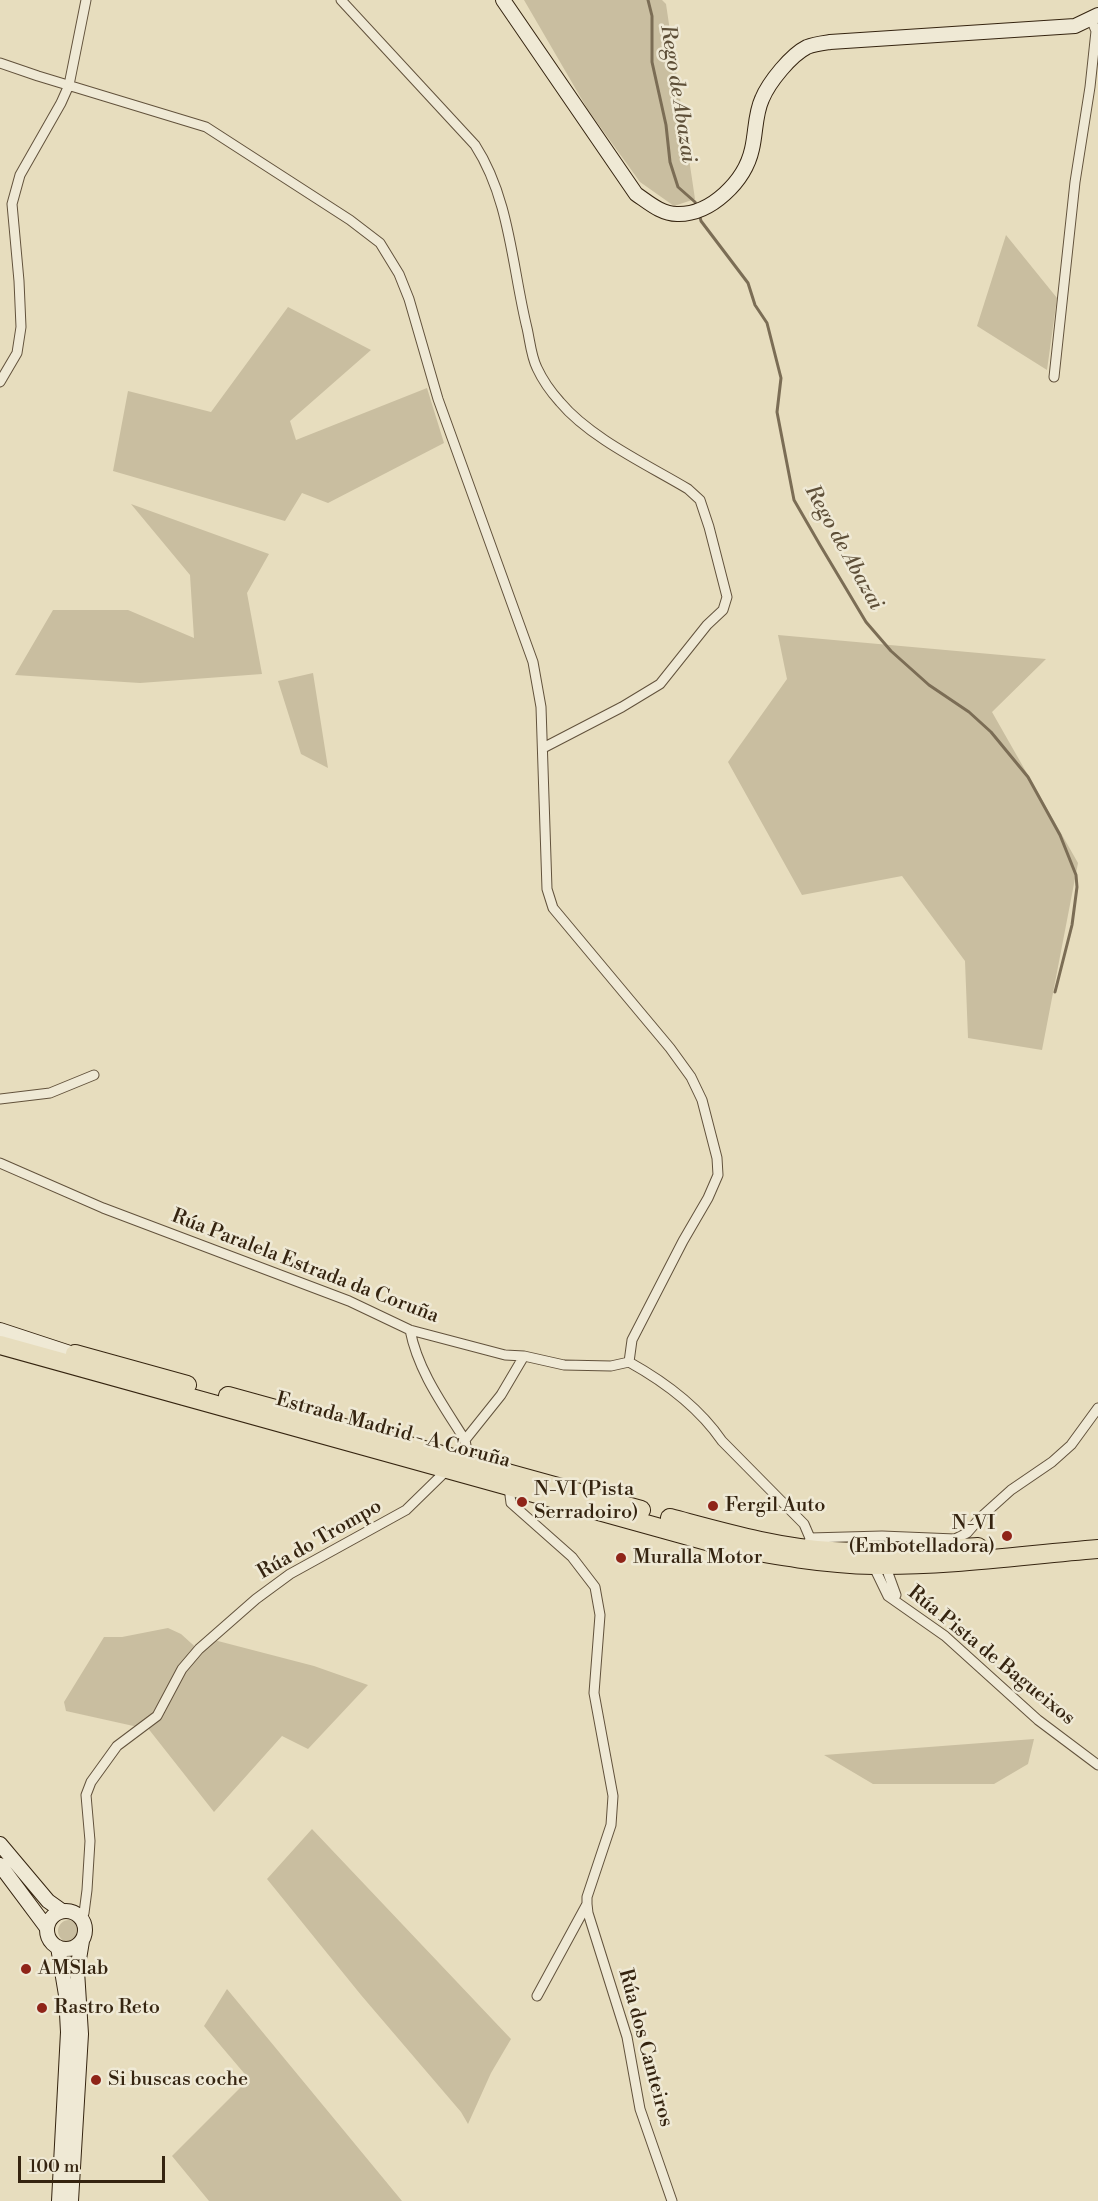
<!DOCTYPE html>
<meta charset="utf-8">
<style>
body{margin:0}
#map{position:relative;width:1098px;height:2201px;overflow:hidden;background:#e7ddbe;font-family:"Libre Bodoni",serif}
canvas{display:block}
.scale{position:absolute;left:18px;top:2156px;width:147px;height:27px;box-sizing:border-box;border:3px solid #352410;border-top:0;padding-left:8px;font-size:18px;line-height:21px;white-space:nowrap;color:#352410;-webkit-text-stroke:4px #efe9d5;paint-order:stroke}
</style>
<div id="map">
<canvas width="1098" height="2201"></canvas>
<div class="scale">100 m</div>
</div>
<script>
const ctx = document.querySelector('canvas').getContext('2d');
ctx.lineJoin = 'round';
function paint(path, color) {
  ctx.fillStyle = color;
  ctx.fill(path, 'evenodd');
}
function trace(path, color, width, dash) {
  ctx.strokeStyle = color;
  ctx.lineWidth = width;
  ctx.lineCap = dash ? 'butt' : 'round';
  ctx.setLineDash(dash || []);
  ctx.stroke(path);
}
function label(font, color, halo, rows, align = 'center') {
  ctx.font = font + ' "Libre Bodoni",serif';
  ctx.lineWidth = 5;
  ctx.setLineDash([]);
  ctx.textBaseline = 'middle';
  ctx.strokeStyle = halo;
  ctx.fillStyle = color;
  for (const [text, x, y, turn = 0] of rows) {
    ctx.save();
    ctx.translate(x, y);
    ctx.rotate((+turn || 0) * Math.PI / 180);
    ctx.textAlign = isNaN(turn) ? turn : align;
    if (halo) ctx.strokeText(text, 0, 0);
    ctx.fillText(text, 0, 0);
    ctx.restore();
  }
}
const green = new Path2D(`
 M524,0H662L666,4L695,199L674,206L640,182L588,110Z
 M1006,235L1057,298L1047,370L977,326Z
 M288,307L371,350L290,421L296,440L427,388L444,443L328,503L302,493L285,521L113,471L128,391L211,412Z
 M131,504L269,554L247,593L262,674L140,683L15,675L53,610H128L194,638L190,575Z
 M778,635L1046,659L992,712L1078,863L1042,1050L968,1038L965,961L902,876L802,895L728,762L787,679Z
 M313,673L328,768L301,754L278,681Z
 M168,1628L181,1634L201,1652L214,1640L314,1666L368,1685L308,1749L282,1736L214,1812L147,1727H138L66,1711L64,1702L104,1637H122Z
 M1034,1739L1028,1764L994,1784H873L824,1755Z
 M312,1829L511,2039L491,2073L468,2124L461,2112L361,1995L267,1879Z
 M58 1931a11 11 0 1 1 22 0a11 11 0 1 1-22 0Z
 M227,1989L402,2201H209L172,2156L249,2079L204,2026Z`);
const stream = new Path2D(`
 M648,0L652,16V62L666,125L670,162L678,187L695,202L697,207
 M699,213L701,221L748,283L755,305L767,323L781,378L777,412L794,500L820,545L866,622L891,651L929,685L969,712L991,732L1028,777L1060,835L1076,875L1077,887L1072,925L1055,992`);
const street = new Path2D(`
 M341,0L475,145C510,199 512,267 527,328C530,341 531,356 537,368C543,381 551,392 560,402C590,438 648,465 688,489L700,500L709,527L727,597L723,610L707,625L660,684L622,707L543,748
 M0,63L38,76L206,127L350,220L380,243L399,274L409,299L438,399L533,662L541,707L547,889L553,908L670,1048L691,1077L702,1100L717,1158L718,1175L708,1198L683,1241L632,1340L629,1362
 M1054,377L1075,182L1090,87L1096,31L1091,19
 M0,382L17,353L21,327L19,281L12,204L20,175L61,103L69,85L86,0
 M0,1099L50,1093L94,1075
 M0,1163L103,1208L349,1301L410,1330L505,1355L524,1356L564,1365L611,1366L629,1362C665,1382 698,1406 722,1441L804,1524L810,1538L808,1548
 M410,1330C418,1371 443,1405 465,1440L467,1451L464,1461
 M465,1440L501,1395L524,1356
 M509,1487L511,1503L572,1557L595,1587L600,1615L594,1693L613,1796L611,1825L587,1897V1904L537,1996
 M810,1538L882,1536L955,1539L967,1533L981,1517L1011,1490L1052,1462L1071,1445L1098,1408
 M873,1565L888,1596L945,1636L1038,1720L1098,1765
 M888,1573L896,1595L893,1599
 M587,1904L588,1913L627,2037L640,2109L672,2201
 M80,1917L84,1913L87,1890L90,1841L86,1795L91,1782L117,1746L157,1716L182,1669L199,1649L256,1599L290,1574L406,1510L447,1470`);
const secondary = new Path2D(`
 M503,0L636,194C648,202 661,214 677,214C711,215 745,181 752,149C756,132 755,114 762,99C769,82 791,55 807,47C814,44 823,43 830,42L1075,26L1098,15
 M0,1330L76,1355
 M0,1844L48,1901L62,1911
 M0,1865L47,1928
 M47 1930a19 19 0 1 1 38 0a19 19 0 1 1-38 0Z
 M58,1947L66,1995L68,2032L59,2201
 M71,2201L81,2034L77,1971L82,1941`);
const highway = new Path2D(`
 M0,1345L725,1546C774,1555 823,1564 874,1565C949,1566 1024,1555 1098,1549
 M75,1354L187,1385
 M228,1396L641,1510
 M670,1518C723,1532 777,1548 832,1551C881,1554 929,1550 978,1547`);
const markers = [
 [522,1502,6,"#8f2418"],
 [713,1506,6,"#8f2418"],
 [1007,1536,6,"#8f2418"],
 [621,1558,6,"#8f2418"],
 [26,1969,6,"#8f2418"],
 [42,2008,6,"#8f2418"],
 [96,2080,6,"#8f2418"]
];
const streetNames = [
 ["Rúa Paralela Estrada da Coruña",305,1267,21],
 ["Estrada Madrid - A Coruña",393,1431,15],
 ["Rúa do Trompo",320,1540,-30],
 ["Rúa Pista de Bagueixos",991,1656,39],
 ["Rúa dos Canteiros",645,2048,75]
];
const poiNames = [
 ["N-VI (Pista",534,1490],
 ["Serradoiro)",534,1513],
 ["Fergil Auto",725,1506],
 ["N-VI",995,1524,"right"],
 ["(Embotelladora)",995,1547,"right"],
 ["Muralla Motor",633,1558],
 ["AMSlab",38,1969],
 ["Rastro Reto",54,2008],
 ["Si buscas coche",108,2080]
];
const waterNames = [
 ["Rego de Abazai",677,94,81],
 ["Rego de Abazai",843,548,61]
];
paint(green, '#c9bea0');
trace(stream, '#7b6d55', 3);
trace(street, '#62523c', 11);
trace(secondary, '#352410', 16);
trace(highway, '#352410', 20);
trace(street, '#efe9d5', 9);
trace(secondary, '#efe9d5', 14);
trace(highway, '#e7ddbe', 18);
for (const [x, y, r, color] of markers) {
  const dot = new Path2D();
  dot.arc(x, y, r, 0, 2 * Math.PI);
  ctx.fillStyle = color;
  ctx.fill(dot);
  trace(dot, '#efe9d5', 2);
}
label('20px', '#352410', '#efe9d5', streetNames);
label('20px', '#352410', '#efe9d5', poiNames, 'left');
label('italic 21px', '#5e4f38', '#efe9d5', waterNames);
</script>
